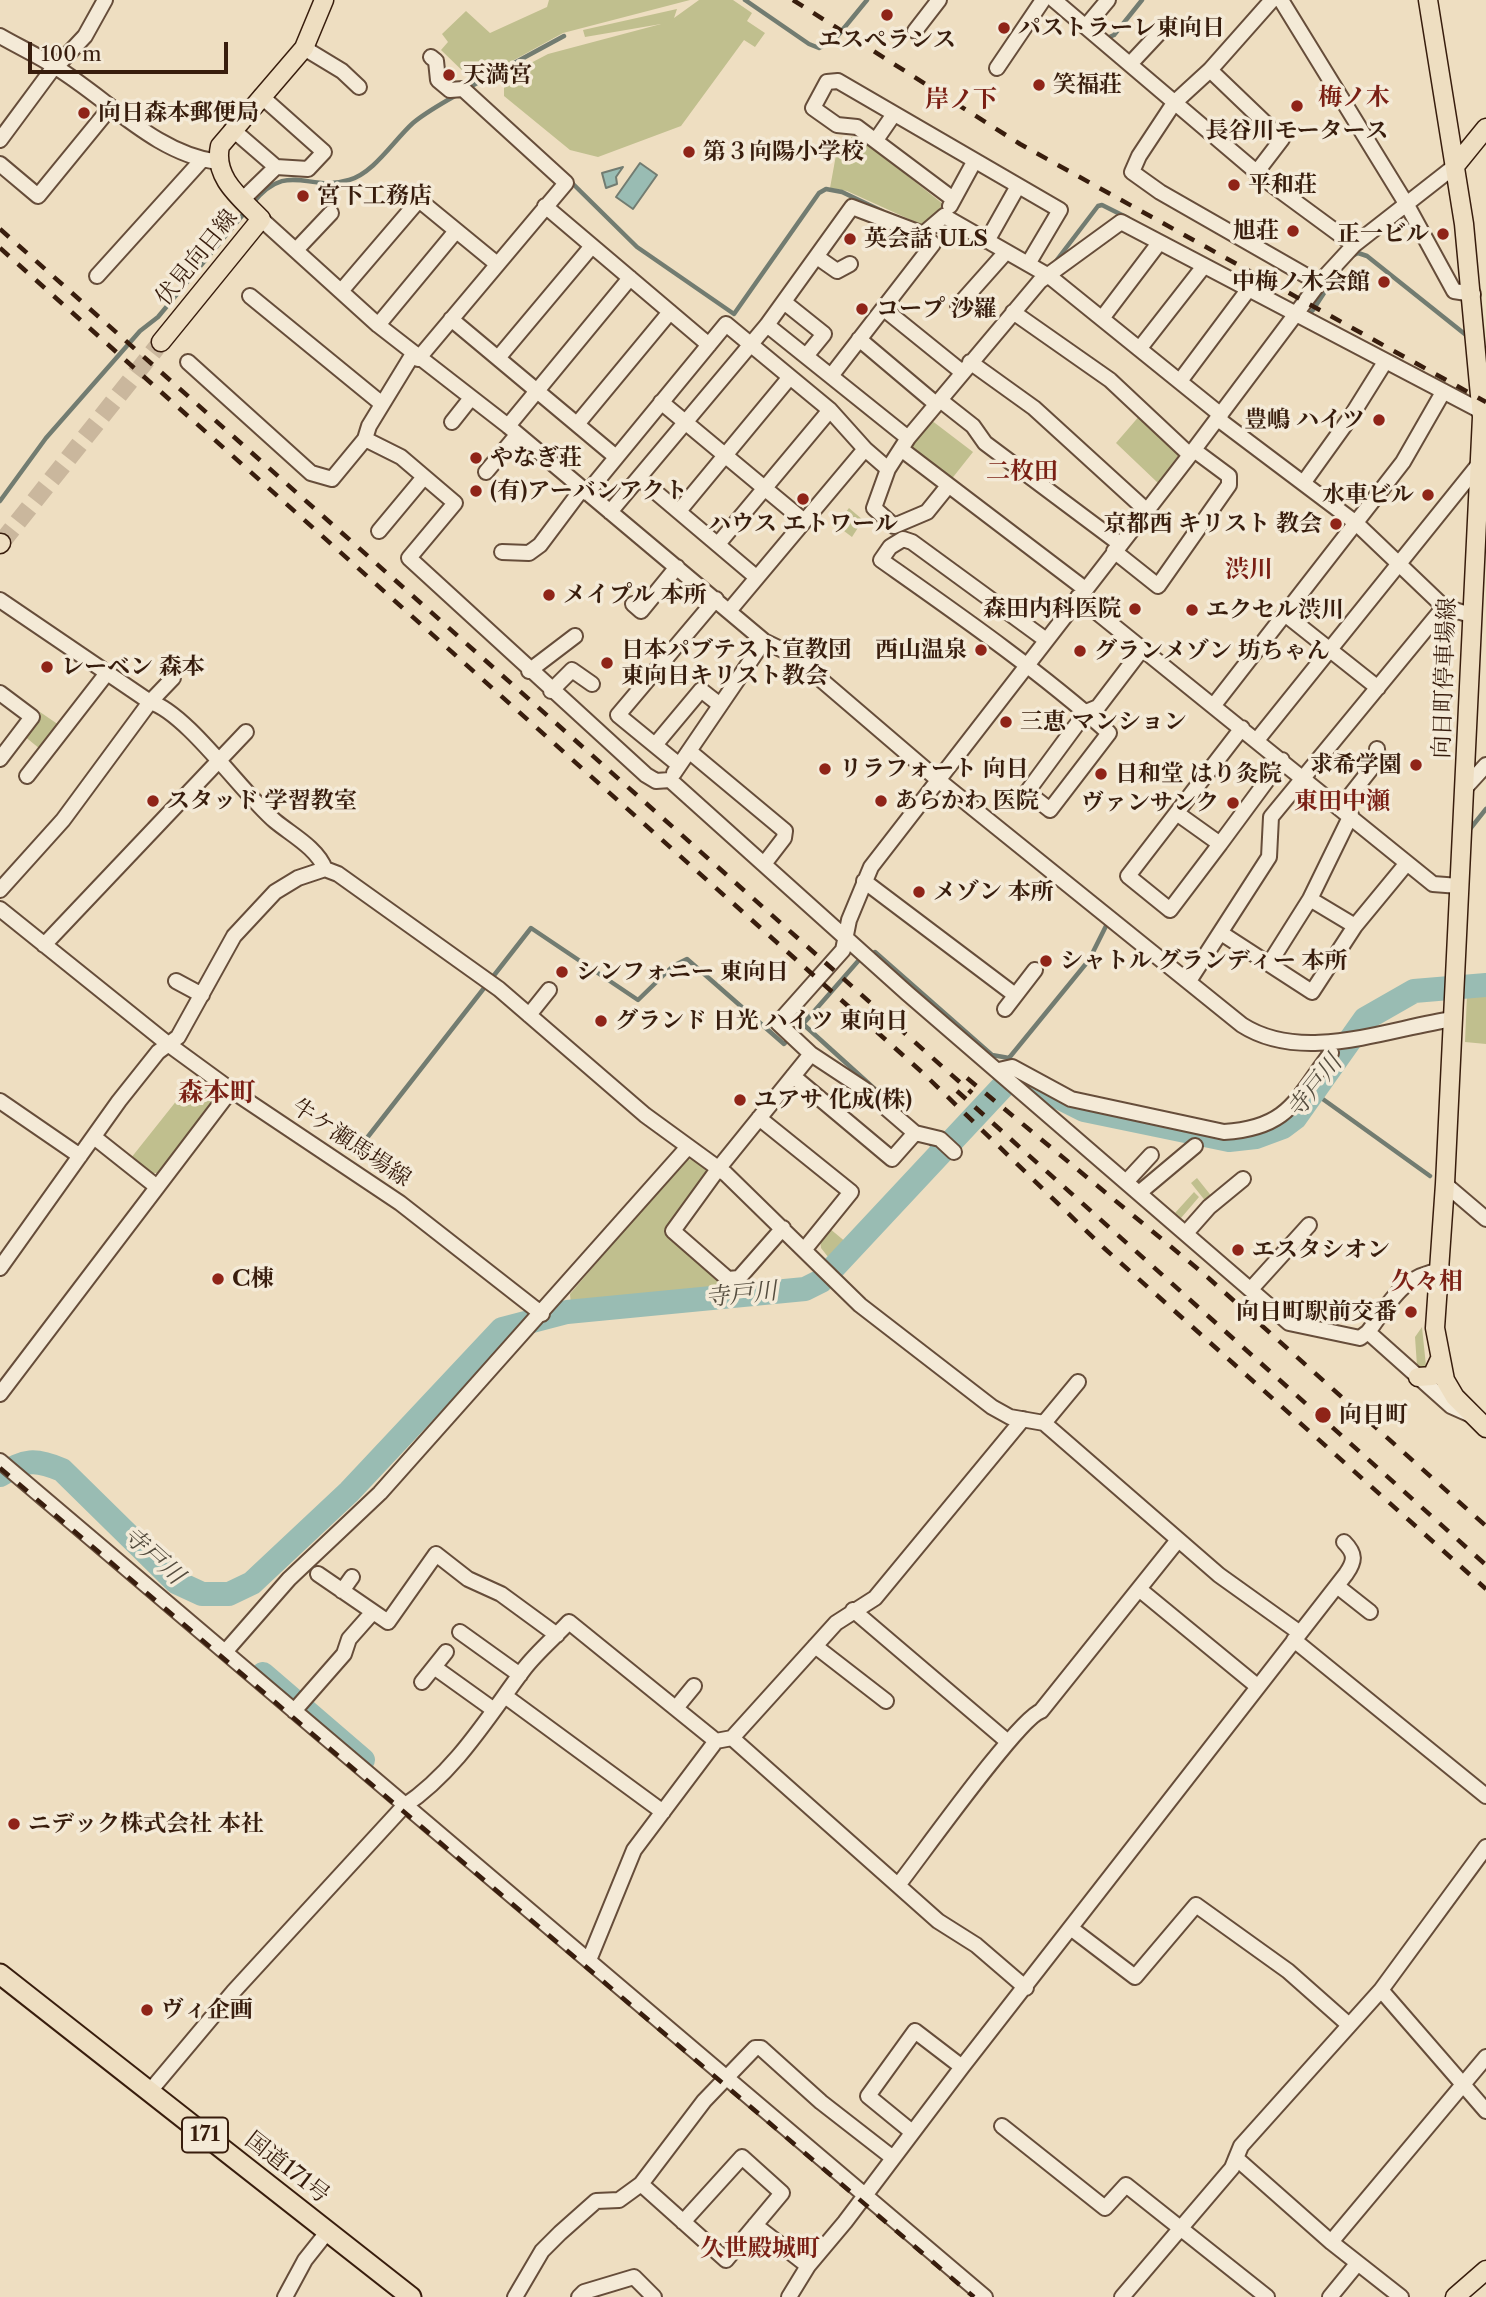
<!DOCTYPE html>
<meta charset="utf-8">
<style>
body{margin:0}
#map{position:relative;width:1486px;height:2297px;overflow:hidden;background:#eedec1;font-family:"Libre Caslon Text",serif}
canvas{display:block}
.scale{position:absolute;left:28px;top:42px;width:200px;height:32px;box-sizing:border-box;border:4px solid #381d0d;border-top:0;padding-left:9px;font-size:21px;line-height:24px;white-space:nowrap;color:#381d0d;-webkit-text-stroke:5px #f4ead7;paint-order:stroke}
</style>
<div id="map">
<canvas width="1486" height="2297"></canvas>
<div class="scale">100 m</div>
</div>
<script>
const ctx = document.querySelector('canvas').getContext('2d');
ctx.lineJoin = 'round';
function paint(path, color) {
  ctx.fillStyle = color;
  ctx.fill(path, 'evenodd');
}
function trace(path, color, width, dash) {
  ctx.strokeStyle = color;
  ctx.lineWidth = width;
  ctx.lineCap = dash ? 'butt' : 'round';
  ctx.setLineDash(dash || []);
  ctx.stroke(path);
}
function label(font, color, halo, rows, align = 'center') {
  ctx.font = font + ' "Libre Caslon Text","Noto Serif JP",serif';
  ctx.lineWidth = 7;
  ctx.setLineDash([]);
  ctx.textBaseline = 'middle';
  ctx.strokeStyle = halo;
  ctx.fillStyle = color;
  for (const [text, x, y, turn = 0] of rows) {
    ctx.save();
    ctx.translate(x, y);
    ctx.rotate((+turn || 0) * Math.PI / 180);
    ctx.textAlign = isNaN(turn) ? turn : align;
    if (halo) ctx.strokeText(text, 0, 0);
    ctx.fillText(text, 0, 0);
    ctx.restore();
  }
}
const green = new Path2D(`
 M549,0H690L563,33L474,82L441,50L448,42L442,34L466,11L490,33L547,7Z
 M699,0H733L752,13L747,21L765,33L755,47L744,40L681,126L598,157L570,150L504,96V77L548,54L661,24L585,37L583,30L677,9L674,18Z
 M856,135L943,204L935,222L922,225L847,191L830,188L838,144Z
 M1141,414L1178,451L1179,458L1158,483L1116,443Z
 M931,420L973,452L950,481L912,451L910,446Z
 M849,508L863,520L852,537L836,525Z
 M40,712L59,725L40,749L23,735Z
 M1486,991V1044L1465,1042L1467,994Z
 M193,1080L211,1093L212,1102L159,1173H150L131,1158Z
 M694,1159L705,1168L707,1176L664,1232L720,1280L716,1289L571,1305L570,1294L684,1160Z
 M1197,1178L1213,1198L1207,1203L1191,1183Z
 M1194,1192L1199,1197L1181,1218L1175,1213Z
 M829,1228L847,1243L832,1262L821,1248L820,1239Z
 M1422,1327L1426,1366L1424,1369L1417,1366L1415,1337Z`);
const water = new Path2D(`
 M640,163L657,175L633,209L616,197Z
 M623,167L616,177L617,184L606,188L602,173Z`);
const stream = new Path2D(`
 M745,0L809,44L819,48L835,39L867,0
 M1105,39L1114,35L1142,0
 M468,88L564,36
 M569,180L637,247L734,314L819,193L826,189L842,192L882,211
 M252,204C288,159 308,193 349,180C374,173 394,140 413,123C426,112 443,103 458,94
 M1352,256L1358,253L1367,256L1466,335
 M1053,265L1098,206L1102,205L1128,218
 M1305,312L1309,314L1313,310L1335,276
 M0,501L46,438L140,331L158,317L246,211
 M1470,829L1486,809
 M803,1024L859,960L875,952L992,1055L1009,1058L1089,960L1108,922
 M1313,1092L1430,1176
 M928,1141L939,1153
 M355,1146L363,1143L531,928L638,1000L673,966L687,959L784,1044L803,1024L887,1100`);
const river = new Path2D(`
 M0,1475C26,1460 34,1458 62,1470L176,1582L202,1594H229L252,1583L349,1492L502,1329L567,1312L805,1289L821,1281L1007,1082L1014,1080L1036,1086L1084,1110L1229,1140L1256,1137L1283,1127L1295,1118L1365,1019L1414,991L1486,985
 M263,1674L363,1760`);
const majorTunnel = new Path2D(`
 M1,543L161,342`);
const minor = new Path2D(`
 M1054,0L1267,181L1354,245
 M1272,0L1210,70L1174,103L1139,156L1132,172L1160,192L1319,283
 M1281,0L1407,205L1454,291L1473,294
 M1087,25L1108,0
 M915,31L939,0
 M0,36C19,47 39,56 57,68C109,100 156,154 218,162
 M304,48L342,71L359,87
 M1131,63L1160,32
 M56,67L85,36L105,0
 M997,68L1043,0
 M1210,70L1282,139L1256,173
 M232,129L276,167
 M0,140L54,67
 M876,140L894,114
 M0,164L38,196L110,108
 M953,199L857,127L837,125L813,108L827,82L838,81L1060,210L1028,264
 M242,200L276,167L308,169L324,152L261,96
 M545,206L709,345
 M950,206L974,162
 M261,219L378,325L508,426L764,641L791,654L937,779L1242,1025C1303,1064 1386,1029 1453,1019
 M923,234L944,216L1049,276L1221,415
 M987,241L1018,186
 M296,250L331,213
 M817,257L837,271L850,264
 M97,276L201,161
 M342,290L419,200L497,264
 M250,296L382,404
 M784,302L824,334L806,356
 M958,306L1006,252
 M884,309L962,372
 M1013,312L1110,380L1190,455
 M1103,317L1159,243
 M451,319L616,457
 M378,325L456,231
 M767,325L908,438L888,469L874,508L894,526L927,512L948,486
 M859,339L936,404
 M1140,348L1204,266
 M498,358L592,246
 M418,359L566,183L463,89L450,90L438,80L436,61L431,57
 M188,362L311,473L332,479L365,439L369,426L413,354
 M970,362L1034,408L1147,511
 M1180,381L1248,290
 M940,400L973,426L985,443L1120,544
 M661,402L804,521
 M1218,419L1356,523L1444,607L1471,615
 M452,422L471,398
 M578,423L670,312
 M508,426L630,278
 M908,438L1040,281L1121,222L1481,411
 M365,439L401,457L455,503L409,558L646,775L656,781L670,780L907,993L1289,1323L1360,1338L1368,1332
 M901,449L1085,589
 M486,472L517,435
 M639,478L756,577
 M1304,482L1350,418L1385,362
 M587,493L726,324L830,410L865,449
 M679,511L790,377
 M610,512L767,325L852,207L923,234L933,244L831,376
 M379,531L424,477
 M718,544L830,410
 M1114,551L1158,586L1229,485V476L1194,450
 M502,552L529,553L540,545L582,489
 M1078,597L1433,884L1459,886
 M0,600L150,702C186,712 243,794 275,821C292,835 317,848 325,869L338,874L499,989L645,1115L726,1174L860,1305L992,1407L1010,1417L1044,1423L1219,1575L1300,1633
 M633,604L641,611L677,567
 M729,611L865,449L888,469
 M1286,615L1378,688
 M1046,640L912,542L903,539L890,547L881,560C959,615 1037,669 1109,733L1050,810L1027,792L1086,712L1098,707L1143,648
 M529,671L575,636
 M551,691L572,670L592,684
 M0,693L32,717L0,759
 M1214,705L1403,462L1442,394
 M1257,740L1480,463
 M655,745L701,690L720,705
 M689,751L785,831L784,838L764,864
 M679,765L618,715L716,599
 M674,773L764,641
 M27,776L107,673
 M1465,788L1486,765
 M1341,807L1378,760L1377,749
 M1178,814L1220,844L1282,760
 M1220,844L1170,910L1128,876L1242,728
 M864,881L1015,995
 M0,890L63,820L150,702L173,678
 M1310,899L1355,926
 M0,909L168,1044L231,1090L400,1203L542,1314
 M1221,933L1312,992L1355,926L1407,863
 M44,945L246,732
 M1269,964L1310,899L1351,815
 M176,981L202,995
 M1189,981L1269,857L1271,817L1444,607
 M1005,1009L1035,970
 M529,1015L549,990
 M811,1054L864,1089L915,1133L940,1139L954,1152
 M999,1070L1012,1067L1071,1099L1224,1132C1289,1128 1296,1099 1331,1053
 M793,1076L892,1159L915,1133
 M0,1101L80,1156
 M759,1118L851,1192L804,1250
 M94,1137L157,1187
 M1126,1182L1151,1155
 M1445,1184L1486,1219
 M1139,1193L1195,1146
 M783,1228L739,1278L728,1279L673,1231L718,1169L811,1054L778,1023L843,950L849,920L871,867L1190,455L1319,283L1354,245L1455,166
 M1186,1233L1209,1207L1243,1179
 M0,1268L119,1101L158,1052L178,1037L234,936L275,892L298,878L325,869
 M1439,1271C1402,1276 1389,1304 1368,1332L1451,1406L1469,1414
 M1251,1289L1309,1225
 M0,1394L231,1090
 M1044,1423L1078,1382
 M0,1461L985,2297
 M318,1574L388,1622L436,1554L468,1579L501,1594L557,1635
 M1337,1586L1370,1612
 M1139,1589L1257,1686
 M342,1591L352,1577
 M853,1610L1008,1742
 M460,1632L520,1675
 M1294,1640L1486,1796
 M815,1646L886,1701
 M225,1652L289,1579L380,1493L687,1148
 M434,1667L446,1652
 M422,1682L434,1667L494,1710
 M505,1696L663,1812
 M676,1708L694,1686
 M294,1711L344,1654L349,1639L372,1613
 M732,1738L938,1921L976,1945L1026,1988
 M899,1884C921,1856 1018,1719 1041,1711L1178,1540
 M1072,1929L1135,1977L1196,1905L1288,1971L1349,2025
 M589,1960L634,1850L716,1741L732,1738L836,1623L875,1598L1023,1419
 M1381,1990L1486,2111
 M150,2091L234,1991L404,1806C455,1772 488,1717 524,1669C537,1652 554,1638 569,1622L716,1741
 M1002,2126L1105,2208L1126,2185L1267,2297
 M912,2132L868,2096L915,2031L962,2067
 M1236,2158L1331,2242L1401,2297
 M641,2184L726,2260L782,2193L742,2157L683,2222
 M755,2225L808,2266
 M1331,2242L1486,2057
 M285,2297L305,2260L328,2231
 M515,2297L542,2251L560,2233L596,2201L619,2200L641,2184L704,2101L755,2048H761L821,2102L893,2158
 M579,2297L584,2292L634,2277L654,2297
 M789,2297L808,2266L845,2222L962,2067L1346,1574C1355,1561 1356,1554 1344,1542
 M1122,2297L1232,2168L1241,2146L1381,1990L1486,1847
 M1330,2297L1357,2264`);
const major = new Path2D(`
 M1428,0L1464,224L1482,417L1445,1184L1435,1328L1445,1380L1455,1397L1486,1428
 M1455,166L1486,128
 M161,342L261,219C241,198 213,178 220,146L304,48L324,0
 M0,544L1,543
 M1418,1377L1432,1376L1439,1361
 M1455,2297L1486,2270`);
const highway = new Path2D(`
 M0,1974L411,2297`);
const rail = new Path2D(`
 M793,0L1020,144L1486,402
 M0,229L972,1093
 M0,248L924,1074L1104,1248L1486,1589
 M967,1078L1204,1274L1486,1526
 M957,1091L1486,1565
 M0,1468L974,2297`);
const markers = [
 [887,15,7,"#8f2418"],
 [1004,28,7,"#8f2418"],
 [449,75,7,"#8f2418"],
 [1039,85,7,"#8f2418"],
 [1297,106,7,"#8f2418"],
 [84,113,7,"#8f2418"],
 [689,152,7,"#8f2418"],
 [1234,185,7,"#8f2418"],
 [303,196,7,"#8f2418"],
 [1293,231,7,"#8f2418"],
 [1443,234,7,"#8f2418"],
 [850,239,7,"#8f2418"],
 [1384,282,7,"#8f2418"],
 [862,309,7,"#8f2418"],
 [1379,420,7,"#8f2418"],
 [476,458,7,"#8f2418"],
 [476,491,7,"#8f2418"],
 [1428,495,7,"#8f2418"],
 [803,499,7,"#8f2418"],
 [1336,524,7,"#8f2418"],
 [549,595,7,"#8f2418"],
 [1135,609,7,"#8f2418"],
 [1192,610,7,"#8f2418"],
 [981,650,7,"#8f2418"],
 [1080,651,7,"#8f2418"],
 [607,663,7,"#8f2418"],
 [47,667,7,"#8f2418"],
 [1006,722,7,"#8f2418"],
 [1416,765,7,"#8f2418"],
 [825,769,7,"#8f2418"],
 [1101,774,7,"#8f2418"],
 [153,801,7,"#8f2418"],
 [881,801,7,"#8f2418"],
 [1233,803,7,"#8f2418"],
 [919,892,7,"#8f2418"],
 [1046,961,7,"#8f2418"],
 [562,972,7,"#8f2418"],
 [601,1021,7,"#8f2418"],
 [740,1100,7,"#8f2418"],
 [1238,1250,7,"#8f2418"],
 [218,1279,7,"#8f2418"],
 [1411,1312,7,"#8f2418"],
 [1323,1415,9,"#8f2418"],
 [14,1824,7,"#8f2418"],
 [147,2010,7,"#8f2418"]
];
const shields = [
 [205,2135,46]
];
const shieldNames = [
 ["171",205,2135]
];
const poiNames = [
 ["パストラーレ東向日",1018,28],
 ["エスぺランス",887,40,"center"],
 ["天満宮",463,75],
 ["笑福荘",1053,85],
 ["向日森本郵便局",98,113],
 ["長谷川モータース",1297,131,"center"],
 ["第３向陽小学校",703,152],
 ["平和荘",1248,185],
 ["宮下工務店",317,196],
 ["旭荘",1279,231,"right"],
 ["正一ビル",1429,234,"right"],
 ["英会話 ULS",864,239],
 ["中梅ノ木会館",1370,282,"right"],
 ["コープ 沙羅",876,309],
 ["豊嶋 ハイツ",1365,420,"right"],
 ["やなぎ荘",490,458],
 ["(有)アーバンアクト",490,491],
 ["水車ビル",1414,495,"right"],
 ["ハウス エトワール",803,524,"center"],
 ["京都西 キリスト 教会",1322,524,"right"],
 ["メイプル 本所",563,595],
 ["森田内科医院",1121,609,"right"],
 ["エクセル渋川",1206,610],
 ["日本パブテスト宣教団",621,650],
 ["東向日キリスト教会",621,676],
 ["西山温泉",967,650,"right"],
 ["グランメゾン 坊ちゃん",1094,651],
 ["レーベン 森本",61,667],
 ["三恵 マンション",1020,722],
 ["求希学園",1402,765,"right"],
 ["リラフォート 向日",839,769],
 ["日和堂 はり灸院",1115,774],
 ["スタッド 学習教室",167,801],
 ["あらかわ 医院",895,801],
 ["ヴァンサンク",1219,803,"right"],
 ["メゾン 本所",933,892],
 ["シャトル グランディー 本所",1060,961],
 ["シンフォニー 東向日",576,972],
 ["グランド 日光 ハイツ 東向日",615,1021],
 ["ユアサ 化成(株)",754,1100],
 ["エスタシオン",1252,1250],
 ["C棟",232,1279],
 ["向日町駅前交番",1397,1312,"right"],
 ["向日町",1339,1415],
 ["ニデック株式会社 本社",28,1824],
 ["ヴィ企画",161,2010]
];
const streetNames = [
 ["伏見向日線",197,258,-51],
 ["向日町停車場線",1445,678,-88],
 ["牛ケ瀬馬場線",351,1143,34],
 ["国道171号",287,2168,38]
];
const neighbourhoodNames = [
 ["梅ノ木",1354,98],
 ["岸ノ下",961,100],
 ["二枚田",1022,472],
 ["渋川",1249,570],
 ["東田中瀬",1342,802],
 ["久々相",1427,1282],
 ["久世殿城町",760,2249]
];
const waterNames = [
 ["寺戸川",1315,1087,-52],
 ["寺戸川",741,1295,-6],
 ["寺戸川",153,1556,42]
];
const quarterNames = [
 ["森本町",217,1093]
];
paint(green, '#c0bf8e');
paint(water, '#99bcb3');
trace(water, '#727c71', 2);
trace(stream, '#727c71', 4.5);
trace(river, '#99bcb3', 24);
trace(majorTunnel, '#cab79d', 18, [18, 9]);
trace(minor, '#664d3a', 18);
trace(major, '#381d0d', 21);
trace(highway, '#381d0d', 23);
trace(minor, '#f4ead7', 14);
trace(major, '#eedec1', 18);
trace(highway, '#eedec1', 19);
trace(rail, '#381d0d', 4.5, [12, 12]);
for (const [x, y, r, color] of markers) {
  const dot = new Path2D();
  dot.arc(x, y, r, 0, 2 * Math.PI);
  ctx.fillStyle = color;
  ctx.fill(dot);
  trace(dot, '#f4ead7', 2.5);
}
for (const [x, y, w] of shields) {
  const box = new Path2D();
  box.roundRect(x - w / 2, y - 17.5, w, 35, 5);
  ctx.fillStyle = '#f4ead7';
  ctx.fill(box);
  trace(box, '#381d0d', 2);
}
label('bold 21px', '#381d0d', null, shieldNames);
label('bold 23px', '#381d0d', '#f4ead7', poiNames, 'left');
label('23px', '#381d0d', '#f4ead7', streetNames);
label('bold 24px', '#7a1f14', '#f4ead7', neighbourhoodNames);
label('italic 24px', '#554d3f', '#f4ead7', waterNames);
label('bold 26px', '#7a1f14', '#f4ead7', quarterNames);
</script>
